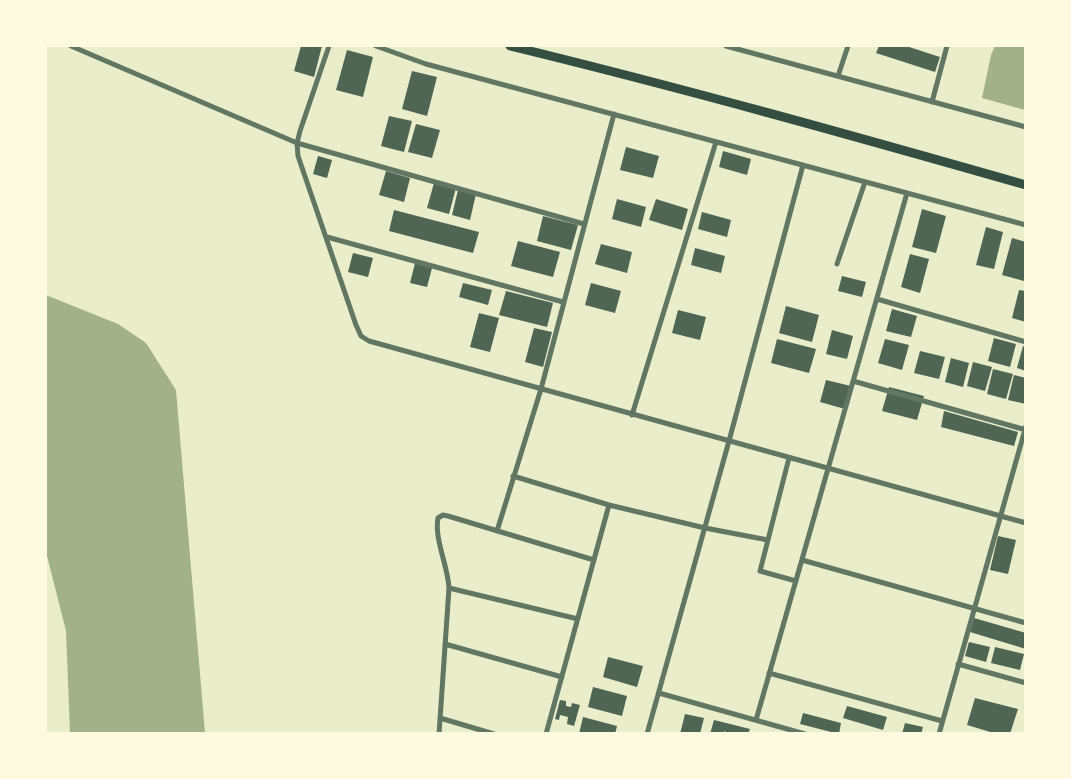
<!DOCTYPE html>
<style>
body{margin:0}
#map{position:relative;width:1071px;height:779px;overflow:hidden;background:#e9edc9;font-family:"Playfair Display",serif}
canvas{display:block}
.frame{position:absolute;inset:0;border:47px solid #fefae0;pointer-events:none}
</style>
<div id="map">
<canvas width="1071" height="779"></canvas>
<div class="frame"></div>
</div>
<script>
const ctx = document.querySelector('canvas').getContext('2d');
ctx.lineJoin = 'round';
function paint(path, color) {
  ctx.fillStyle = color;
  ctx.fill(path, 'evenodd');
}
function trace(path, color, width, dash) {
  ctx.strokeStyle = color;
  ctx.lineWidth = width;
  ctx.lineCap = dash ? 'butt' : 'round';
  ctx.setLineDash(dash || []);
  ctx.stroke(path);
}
const water = new Path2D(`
 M995,46H1025V110L982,98L991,55Z
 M46,295L118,324L146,343L176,390L205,733H70L66,631L46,552Z`);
const building = new Path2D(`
 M301,46H322L314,77L294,71Z
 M879,46H906L940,57L935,72L876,53Z
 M347,50L373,57L363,97L336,90Z
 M412,71L437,77L427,116L402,109Z
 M389,116L412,121L404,152L381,146Z
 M416,124L440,130L432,158L408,152Z
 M626,147L659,156L653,178L620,170Z
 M723,151L751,159L747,175L719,167Z
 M318,156L332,160L327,178L313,174Z
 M386,171L410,178L404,202L379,195Z
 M434,183L456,188L449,214L427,208Z
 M458,190L476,194L470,220L452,215Z
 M617,199L646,207L641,227L612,219Z
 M656,199L688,209L682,230L649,220Z
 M922,209L946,216L936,253L912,247Z
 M394,210L479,232L473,253L389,231Z
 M702,212L731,220L727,237L698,229Z
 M543,216L578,225L571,250L537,241Z
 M986,227L1003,232L994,269L976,265Z
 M1012,238L1026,242L1024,281L1002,275Z
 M518,241L560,252L553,277L511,266Z
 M601,244L632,252L627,273L595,264Z
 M695,248L725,256L721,273L691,265Z
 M353,253L373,258L368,277L348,272Z
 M910,254L929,259L920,293L901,287Z
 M415,263L432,268L427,287L410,283Z
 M842,276L866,282L862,297L838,291Z
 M463,283L492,290L488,305L459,297Z
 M591,283L621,291L615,313L585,305Z
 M1019,290L1026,291V322L1012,318Z
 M506,291L553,303L547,327L499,315Z
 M786,306L819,315L812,342L779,333Z
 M892,309L917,316L911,337L886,331Z
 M678,310L706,317L700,340L672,333Z
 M479,313L499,318L490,352L470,347Z
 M534,328L552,332L543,367L525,362Z
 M832,330L853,336L847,359L826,354Z
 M994,338L1016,344L1010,367L988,361Z
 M777,339L816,349L809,373L771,363Z
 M885,339L909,345L902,370L878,363Z
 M1023,346L1026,347V371L1017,368Z
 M920,351L945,357L939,379L914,373Z
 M951,358L969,363L963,387L945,382Z
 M973,362L992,367L985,391L967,386Z
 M993,369L1013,374L1006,399L987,394Z
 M1014,375L1026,378V404L1008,400Z
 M826,380L851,386L845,409L820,402Z
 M889,387L924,396L917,420L882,411Z
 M944,411L1018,432L1014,446L941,427Z
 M998,536L1016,540L1008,574L990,570Z
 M974,618L1026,633V649L970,632Z
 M969,642L990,647L986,662L965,656Z
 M995,647L1024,654L1020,670L991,663Z
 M608,657L643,666L637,687L603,677Z
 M593,687L627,696L622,716L588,707Z
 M975,698L1018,709L1010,734H997L967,725Z
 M560,700L566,701V706L571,707L572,703L580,705L574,726L567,724L568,717L560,715L559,720L555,719Z
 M847,706L887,717L883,730L843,718Z
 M803,713L841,723L839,734L800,724Z
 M685,714L704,718L700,734H680Z
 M583,717L617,726L615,734H579Z
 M714,720L750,729L748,734H729L724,731L723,734H710Z
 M905,723L923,727L921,734H902Z`);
const minor = new Path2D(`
 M71,46L297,143L584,224
 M329,46L300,131L297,143L298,156L356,325L361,336L369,341L1026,523
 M376,46L426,64L1026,225
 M726,46L1026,127
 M838,76L848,46
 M932,102L947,46
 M327,237L563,302
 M837,264L865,182
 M877,299L1026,342
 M853,381L1026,430
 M632,415L716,142
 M789,458L760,571L796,581
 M513,476L609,505L705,528L768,540
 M497,531L541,389L614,114
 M802,560L1026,623
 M449,588L578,619
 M445,644L562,677
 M958,664L1026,683
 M769,673L942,721
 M659,693L805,734
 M440,718L494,734
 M756,720L907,193
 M439,734L449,588C448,566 434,539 438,518L443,515L448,516L594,560
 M546,734L609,505
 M647,734L729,441L803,165
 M939,734L1026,426`);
const primary = new Path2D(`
 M510,46C683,88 854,136 1026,185`);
paint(water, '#a3b18a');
paint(building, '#4f6655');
trace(minor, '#617663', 5);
trace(primary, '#344e41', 9);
</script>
